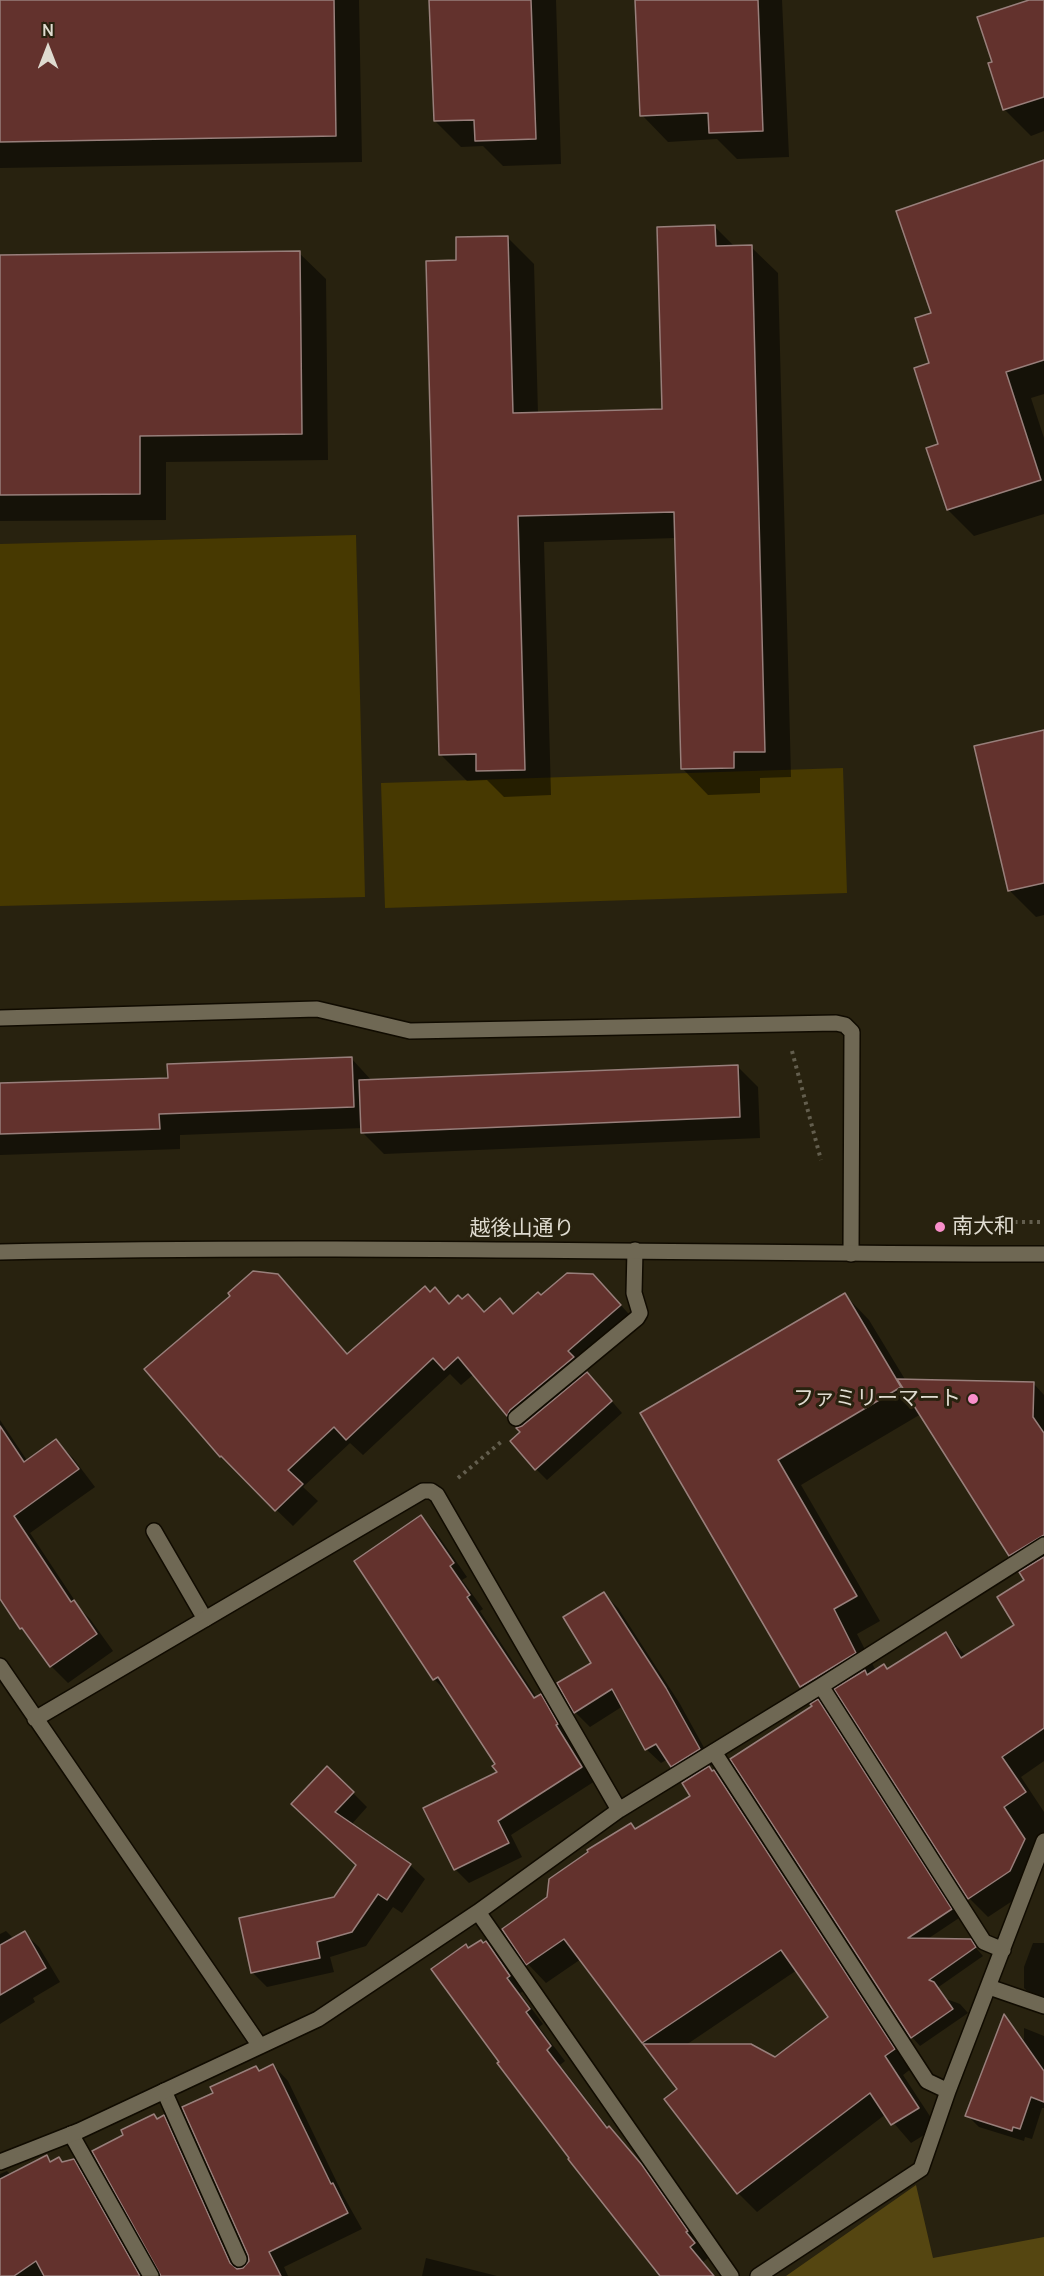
<!DOCTYPE html>
<meta charset="utf-8">
<style>
body{margin:0}
#map{position:relative;width:1044px;height:2276px;overflow:hidden;background:#28220f;font-family:Manrope,sans-serif}
canvas{display:block}
.north{position:absolute;left:18px;top:18px;width:60px;height:60px;-webkit-text-stroke:4px #28220f;paint-order:stroke;rotate:0deg;font-size:16px;font-weight:700;line-height:24px;text-align:center;color:#dfdbd0}
.north::after{content:'';display:block;margin:auto;width:21px;height:27px;background:#dfdbd0;clip-path:polygon(50% 0,100% 100%,50% 72%,0 100%)}
</style>
<div id="map">
<canvas width="1044" height="2276"></canvas>
<div class="north">N</div>
</div>
<script>
const ctx = document.querySelector('canvas').getContext('2d');
ctx.lineJoin = 'round';
function paint(path, color) {
  ctx.fillStyle = color;
  ctx.fill(path, 'evenodd');
}
function trace(path, color, width, dash) {
  ctx.strokeStyle = color;
  ctx.lineWidth = width;
  ctx.lineCap = dash ? 'butt' : 'round';
  ctx.setLineDash(dash || []);
  ctx.stroke(path);
}
function label(font, color, halo, rows, align = 'center') {
  ctx.font = font + ' Manrope,"Noto Sans JP",sans-serif';
  ctx.lineWidth = 6;
  ctx.setLineDash([]);
  ctx.textBaseline = 'middle';
  ctx.strokeStyle = halo;
  ctx.fillStyle = color;
  for (const [text, x, y, turn = 0] of rows) {
    ctx.save();
    ctx.translate(x, y);
    ctx.rotate((+turn || 0) * Math.PI / 180);
    ctx.textAlign = isNaN(turn) ? turn : align;
    if (halo) ctx.strokeText(text, 0, 0);
    ctx.fillText(text, 0, 0);
    ctx.restore();
  }
}
const green = new Path2D(`
 M356,535L365,897L0,906V544Z
 M843,768L847,893L385,908L381,783Z`);
const forest = new Path2D(`
 M916,2185L933,2258L1044,2237V2276H786Z`);
const shadow = new Path2D(`
 M0,0H359L362,162L0,168Z
 M431,0H556L561,164L503,166L483,146L461,147L435,121Z
 M637,0H782L789,157L737,159L717,139L668,142L642,115Z
 M1034,0H1044V131L1031,136L1004,109L994,63Z
 M1044,161V394L1031,398L1044,438V514L974,536L948,510L931,364L933,314Z
 M715,227L735,247H751L778,273L791,777L760,778V793L708,795L682,768L676,538L544,542L551,795L504,797L487,780L467,781L440,754L458,261L507,237L534,264L538,414L663,411Z
 M299,253L326,279L328,460L166,462V520L0,521V256Z
 M1044,732V915L1036,917L1009,890Z
 M351,1058L372,1081L737,1066L758,1087L760,1138L384,1154L363,1133V1128L180,1135V1149L0,1155V1085L170,1079Z
 M278,1275L348,1355L435,1289L450,1305L462,1301L468,1296L485,1313L500,1300L514,1315L542,1297L609,1292L636,1322L583,1368L622,1413L547,1480L536,1469L520,1428L474,1374L461,1385L450,1374L363,1455L350,1443L303,1487L318,1501L293,1526L221,1456Z
 M845,1295L869,1320L906,1381L1033,1383L1044,1395V1761L1021,1777L1044,1812V1860L1029,1890L988,1917L969,1898L843,1700L827,1710L959,1918L926,1940L970,1941L983,1956L930,1993L960,2004L968,2013L920,2046L912,2037L814,1707L817,1702L802,1686L642,1413ZM921,1414L1010,1555L1025,1570L1027,1580L1016,1625L966,1656L945,1634L888,1670L876,1671L857,1634L880,1621L801,1485Z
 M0,1420L28,1462L56,1441L73,1458L95,1487L30,1533L81,1610L90,1619L113,1651L68,1683L51,1666L21,1628L0,1596Z
 M421,1517L435,1531L467,1577L462,1580L483,1609L480,1611L537,1698L540,1696L554,1709L571,1738L568,1739L595,1781L511,1835L522,1857L469,1883L455,1869L425,1808L499,1773L497,1764L450,1692L448,1693L434,1679L356,1561Z
 M604,1594L618,1608L680,1704L713,1764L708,1767L732,1790L912,2068L903,2075L937,2127L911,2143L886,2114L757,2212L738,2193L679,2089L581,1959L546,1983L528,1964L636,1830L692,1797L688,1781L668,1759L661,1763L646,1749L623,1706L590,1727L575,1712L559,1684L593,1663ZM797,1970L830,2017L775,2058L686,2045Z
 M353,1793L367,1807L351,1825L410,1865L425,1879L402,1913L393,1907L366,1946L330,1957L334,1972L267,1987L252,1972L335,1898L358,1865L308,1819Z
 M6,1931L14,1939L24,1933L39,1947L60,1982L33,1998L35,2002L0,2024V1934Z
 M486,1943L500,1957L524,1991L520,1993L543,2024L539,2027L565,2061L560,2065L610,2130L656,2182L708,2258L703,2262L715,2276H663L571,2159L501,2062L469,1949Z
 M1033,1943H1044V2000L1035,1998L1024,1988V1967Z
 M1005,2017L1024,2040V2028L1044,2036V2108H1042L1032,2139L1025,2137L1024,2141L979,2127L967,2115Z
 M273,2065L288,2081L344,2197L362,2229L284,2267L288,2276H161L125,2136L154,2116L158,2120L164,2117L179,2133L240,2269L243,2270L249,2265V2255L214,2094L256,2067L260,2072Z
 M47,2157L52,2163H63L74,2161L89,2176L145,2276H0V2174L7,2171L11,2175Z
 M426,2258L497,2276H422Z`);
const building = new Path2D(`
 M0,0H334L336,136L0,142Z
 M429,0H531L536,139L475,141L474,120L434,121Z
 M635,0H758L763,131L709,133L708,113L640,116Z
 M1029,0H1044V97L1003,110L988,63L992,62L977,17Z
 M1044,160V360L1006,372L1041,480L947,510L926,448L938,444L914,368L929,363L915,318L931,313L896,211Z
 M715,225L716,246L752,245L765,752H734V768L681,769L674,512L518,516L525,770L476,771V754L439,755L426,261L456,260V237L508,236L513,413L662,409L657,227Z
 M300,251L302,434L140,436V494L0,495V255Z
 M1044,730V883L1008,891L974,746Z
 M352,1057L354,1107L159,1114L160,1129L0,1134V1083L168,1078L167,1064Z
 M738,1065L740,1117L361,1133L359,1080Z
 M253,1271L278,1274L347,1354L425,1286L430,1292L435,1287L449,1304L458,1295L462,1299L468,1294L484,1312L500,1298L513,1314L538,1292L541,1295L567,1273L593,1274L621,1305L568,1351L574,1357L510,1410L507,1416L458,1357L444,1370L433,1358L346,1440L334,1427L288,1470L303,1484L275,1511L221,1456L220,1457L144,1369L230,1296L228,1293Z
 M845,1293L901,1387L778,1460L857,1596L834,1609L856,1653L800,1687L640,1413Z
 M587,1372L612,1401L535,1470L510,1441L520,1432L516,1428L522,1426Z
 M897,1379L1034,1382L1033,1417L1044,1433V1535L1009,1556Z
 M0,1426L24,1462L56,1439L79,1469L14,1516L71,1602L74,1600L97,1634L50,1667L22,1628L20,1629L0,1599Z
 M421,1515L454,1563L450,1566L470,1595L467,1597L534,1698L541,1694L558,1724L556,1725L582,1767L498,1821L509,1843L454,1870L423,1808L497,1772L492,1766L495,1764L438,1677L433,1680L354,1561Z
 M1044,1557V1728L1002,1757L1026,1792L1004,1807L1025,1839L1010,1871L968,1899L834,1689L865,1670L867,1675L884,1664L887,1669L946,1632L961,1658L1014,1625L997,1597L1024,1580L1019,1572Z
 M604,1592L666,1688L700,1749L671,1767L656,1744L645,1750L612,1689L574,1713L557,1683L591,1663L563,1617Z
 M818,1699L952,1909L908,1938L971,1939L976,1947L929,1980L934,1982L953,2009L911,2038L730,1759L812,1706L810,1704Z
 M327,1766L354,1792L335,1812L411,1864L387,1900L378,1894L352,1932L317,1942L320,1958L251,1973L239,1918L334,1897L356,1865L291,1804Z
 M709,1766L712,1771L714,1770L895,2049L885,2056L919,2108L891,2125L870,2093L737,2194L664,2099L677,2089L643,2044H751L775,2057L828,2017L781,1950L642,2043L564,1939L526,1965L502,1929L547,1897L549,1879L588,1852L587,1850L631,1823L635,1829L690,1796L682,1783Z
 M25,1931L46,1968L0,1995V1945Z
 M481,1940L483,1943L486,1941L510,1976L507,1978L530,2009L526,2012L551,2046L547,2050L607,2128L609,2126L642,2165L688,2231L686,2232L695,2243L690,2247L714,2276H660L568,2159L569,2158L497,2063L499,2062L431,1969L466,1944L468,1948Z
 M1004,2014L1044,2071V2102L1031,2097L1020,2129L1013,2127L1012,2131L965,2116Z
 M273,2064L331,2184L333,2183L348,2213L269,2252L281,2276H161L92,2151L123,2135L121,2130L154,2114L157,2119L164,2115L230,2263L237,2269L243,2268L249,2261L248,2255L182,2107L213,2093L210,2087L256,2066L259,2071Z
 M47,2155L50,2162L59,2157L62,2162L74,2159L140,2276H44L36,2261L14,2276H0V2179Z`);
const path = new Path2D(`
 M792,1051L821,1160
 M992,1222H1044
 M458,1478L501,1442`);
const service = new Path2D(`
 M0,1018L317,1009L410,1031L836,1023L845,1025L852,1032L851,1254
 M516,1418L637,1318L640,1313L634,1293L635,1250
 M154,1531L205,1619
 M989,1987L1044,2006
 M164,2091L239,2259
 M71,2134L151,2276`);
const minor = new Path2D(`
 M0,1666L260,2046
 M821,1686L984,1942L1003,1950
 M35,1719L423,1491H431L437,1495L619,1810
 M714,1752L927,2081L948,2091
 M478,1912L731,2276
 M0,2162L79,2131L318,2019L478,1912L619,1810L821,1686L1044,1545
 M758,2276L921,2169L948,2091L1044,1841`);
const tertiary = new Path2D(`
 M0,1252C348,1244 696,1254 1044,1254`);
const markers = [
 [940,1227,6,"#f98fca"],
 [973,1399,6,"#f98fca"]
];
const poiNames = [
 ["南大和",952,1227],
 ["ファミリーマート",961,1399,"right"]
];
const streetNames = [
 ["越後山通り",522,1229]
];
paint(green, '#473901');
paint(forest, '#554611');
paint(shadow, '#0007');
paint(building, '#63322d');
trace(building, '#987f7b', 1.5);
trace(service, '#100b00', 18);
trace(minor, '#100b00', 18);
trace(tertiary, '#100b00', 18);
trace(path, '#635e4e', 4, [3, 4.5]);
trace(service, '#6f6854', 15);
trace(minor, '#6f6854', 15);
trace(tertiary, '#6f6854', 15);
for (const [x, y, r, color] of markers) {
  const dot = new Path2D();
  dot.arc(x, y, r, 0, 2 * Math.PI);
  ctx.fillStyle = color;
  ctx.fill(dot);
  trace(dot, '#28220f', 2);
}
label('21px', '#dfdbd0', '#28220f', poiNames, 'left');
label('21px', '#dfdbd0', '#28220f', streetNames);
</script>
